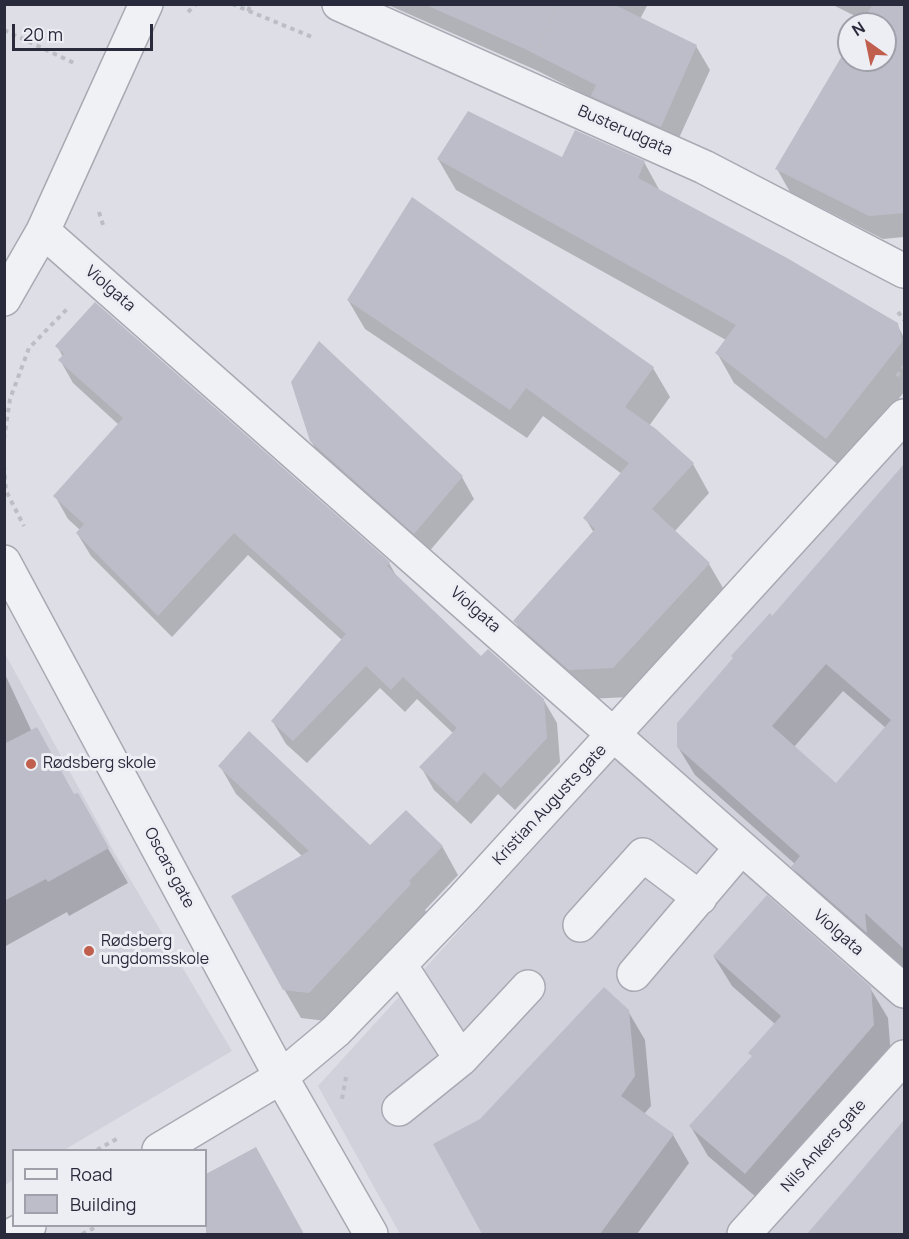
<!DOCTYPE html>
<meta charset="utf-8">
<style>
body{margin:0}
#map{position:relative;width:909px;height:1239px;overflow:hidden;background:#dedfe6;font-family:Manrope,sans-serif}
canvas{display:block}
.frame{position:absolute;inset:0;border:6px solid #292a3c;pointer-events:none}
.legend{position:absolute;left:12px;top:1149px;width:195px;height:78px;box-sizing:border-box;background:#edeef4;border:2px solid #9fa0aa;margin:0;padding:8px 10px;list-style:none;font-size:18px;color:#292a3c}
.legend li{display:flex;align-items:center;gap:12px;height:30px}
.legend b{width:30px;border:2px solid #9fa0aa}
.north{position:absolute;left:837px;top:12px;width:60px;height:60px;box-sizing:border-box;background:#edeef4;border:2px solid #9fa0aa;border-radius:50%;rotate:327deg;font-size:16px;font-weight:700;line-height:24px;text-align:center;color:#292a3c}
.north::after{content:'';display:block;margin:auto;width:21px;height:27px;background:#c05f4e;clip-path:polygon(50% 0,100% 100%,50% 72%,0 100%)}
.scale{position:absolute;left:12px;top:24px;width:141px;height:27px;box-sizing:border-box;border:3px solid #292a3c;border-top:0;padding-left:8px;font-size:18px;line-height:21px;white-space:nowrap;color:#292a3c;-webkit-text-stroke:4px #edeef4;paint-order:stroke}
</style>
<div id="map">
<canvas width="909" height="1239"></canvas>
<div class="frame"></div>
<ul class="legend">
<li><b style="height:8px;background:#f0f1f5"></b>Road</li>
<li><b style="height:16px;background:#bcbdc8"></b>Building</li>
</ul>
<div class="north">N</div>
<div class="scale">20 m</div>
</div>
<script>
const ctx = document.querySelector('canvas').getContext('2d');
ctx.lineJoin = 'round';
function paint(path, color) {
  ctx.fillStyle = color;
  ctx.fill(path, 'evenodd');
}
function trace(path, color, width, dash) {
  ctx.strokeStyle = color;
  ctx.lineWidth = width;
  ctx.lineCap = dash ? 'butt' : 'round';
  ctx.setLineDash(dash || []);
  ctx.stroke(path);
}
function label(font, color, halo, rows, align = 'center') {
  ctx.font = font + ' Manrope,sans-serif';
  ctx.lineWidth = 6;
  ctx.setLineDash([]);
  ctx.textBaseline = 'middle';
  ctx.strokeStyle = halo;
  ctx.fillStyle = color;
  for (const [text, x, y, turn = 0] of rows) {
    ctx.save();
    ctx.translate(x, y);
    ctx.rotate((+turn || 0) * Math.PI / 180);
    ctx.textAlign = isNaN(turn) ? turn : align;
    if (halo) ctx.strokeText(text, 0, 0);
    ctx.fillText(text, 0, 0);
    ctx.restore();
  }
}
const built = new Path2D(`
 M904,441V1234H400L318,1086Z
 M4,652L114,852L232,1051L64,1150H14L13,1180L5,1185Z`);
const shadow = new Path2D(`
 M386,4H648L640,19L696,46L710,70L674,149L606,119L595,100L538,71Z
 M831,4H904V237L883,239L790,192L777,169L849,47V60H885V24H863L865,21Z
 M438,159H562L644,162L661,193L897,324L904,338V392L844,469L734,383L717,353L726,340L456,190Z
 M348,300L653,368L670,397L649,426L693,464L709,493L675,531L709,564L726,593L630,697L587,699L532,650L515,621L594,533L585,518L622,474L543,416L527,438L365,329Z
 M320,343L462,477L474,499L427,554L324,463L311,441Z
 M57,346L389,563L397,577L482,658L543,699L557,723L560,762L515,810L498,794L471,824L434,790L421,767L454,734L417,699L405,712L380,688L307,763L286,744L273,722L342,640L248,555L172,637L91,556L77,533L80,530L68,519L55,496L119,425L73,383L60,360L63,357Z
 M904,466V979L809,894L793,867L795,864L695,775L678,747L772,618ZM843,691L886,728L836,786L794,747Z
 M4,672L32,732L74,796L77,795L128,883L69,916L67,912L4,947Z
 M220,766L370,847L442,846L458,875L425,910L427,913L326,1021L301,1018L284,989L302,856L236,794Z
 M714,957L870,988L888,1018L891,1056L763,1203L708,1156L691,1127L753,1057L775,1024L732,986Z
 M628,1011L645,1040L651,1106L644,1114L673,1135L689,1163L637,1234H484L435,1145L481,1120Z
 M904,1122V1234H810Z
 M255,1149L267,1170L303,1234H212L206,1222V1176Z`);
const building = new Path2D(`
 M424,4H613L697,45L661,127L591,96L596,85L523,48Z
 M873,4H904V213L869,216L775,169L849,44V60H885V24H861Z
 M468,111L562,157L575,130L645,161L638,178L787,258L898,323L902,342L826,439L715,353L736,325L437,159Z
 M412,197L654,367L625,407L656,429L694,463L652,509L710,563L613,668L569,670L513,621L595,529L583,518L629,463L526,388L510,410L347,300Z
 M95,302L390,562L387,566L481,656L488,649L544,699L547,738L501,788L484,772L457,803L419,767L457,728L403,677L391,690L366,666L293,741L271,721L346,634L234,533L158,616L76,533L84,524L53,496L123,418L58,360L64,354L55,346Z
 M319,341L463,476L414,534L310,441L291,382Z
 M904,464V949L865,913L867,933L791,867L800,856L677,747V723L733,658L731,656L770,613L772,616ZM826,664L891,720L836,783L772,726Z
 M37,727L74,794L78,793L109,848L48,882L46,879L4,901V744Z
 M249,731L370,845L406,810L443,846L409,881L411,884L309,993L283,990L231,896L309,851L218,766Z
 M767,895L871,987L874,1025L745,1174L689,1126L752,1056L748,1053L781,1016L713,956Z
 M604,987L629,1010L635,1076L621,1096L674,1134L600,1234H482L433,1144L480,1119Z
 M904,1120V1234H807L855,1178Z
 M256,1147L304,1234H206V1174Z`);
const path = new Path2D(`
 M232,4L312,37
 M248,11L251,4
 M188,12L196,4
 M4,30L74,63
 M539,48L558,4
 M99,212L104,228
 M898,312L904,320
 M897,376L904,367
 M4,439L10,399L29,348L67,309
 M4,466L6,491L24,526
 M342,1099L346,1077
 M97,1150L120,1137
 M82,1234L98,1226`);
const minor = new Path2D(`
 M339,4L704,167L904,271
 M43,231L904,991
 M4,299L43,231L146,4
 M4,562L281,1077L371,1234
 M580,925L643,855L700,898
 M400,965L461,1059L528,987
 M634,974L741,848
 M399,1109L461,1059
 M159,1150L281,1077L336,1031L463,899L904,416
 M14,1234L29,1226
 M744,1234L904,1057`);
const markers = [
 [31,764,6,"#c05f4e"],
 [89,951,6,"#c05f4e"]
];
const streetNames = [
 ["Busterudgata",625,131,24],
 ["Violgata",110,289,41],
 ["Violgata",475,610,41],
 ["Kristian Augusts gate",550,805,-47],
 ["Oscars gate",169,868,62],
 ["Violgata",838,933,41],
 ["Nils Ankers gate",824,1146,-48]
];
const poiNames = [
 ["Rødsberg skole",43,764],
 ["Rødsberg",101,942],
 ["ungdomsskole",101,960]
];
paint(built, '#d1d1db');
paint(shadow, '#0003');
paint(building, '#bcbdc8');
trace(minor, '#a8a9b3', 36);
trace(path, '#bcbdc5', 4, [4.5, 4.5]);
trace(minor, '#f0f1f5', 33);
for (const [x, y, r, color] of markers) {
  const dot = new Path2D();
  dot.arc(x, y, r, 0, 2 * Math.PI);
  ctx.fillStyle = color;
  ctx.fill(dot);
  trace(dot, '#edeef4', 2);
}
label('16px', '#292a3c', '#edeef4', streetNames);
label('16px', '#292a3c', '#edeef4', poiNames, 'left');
</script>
